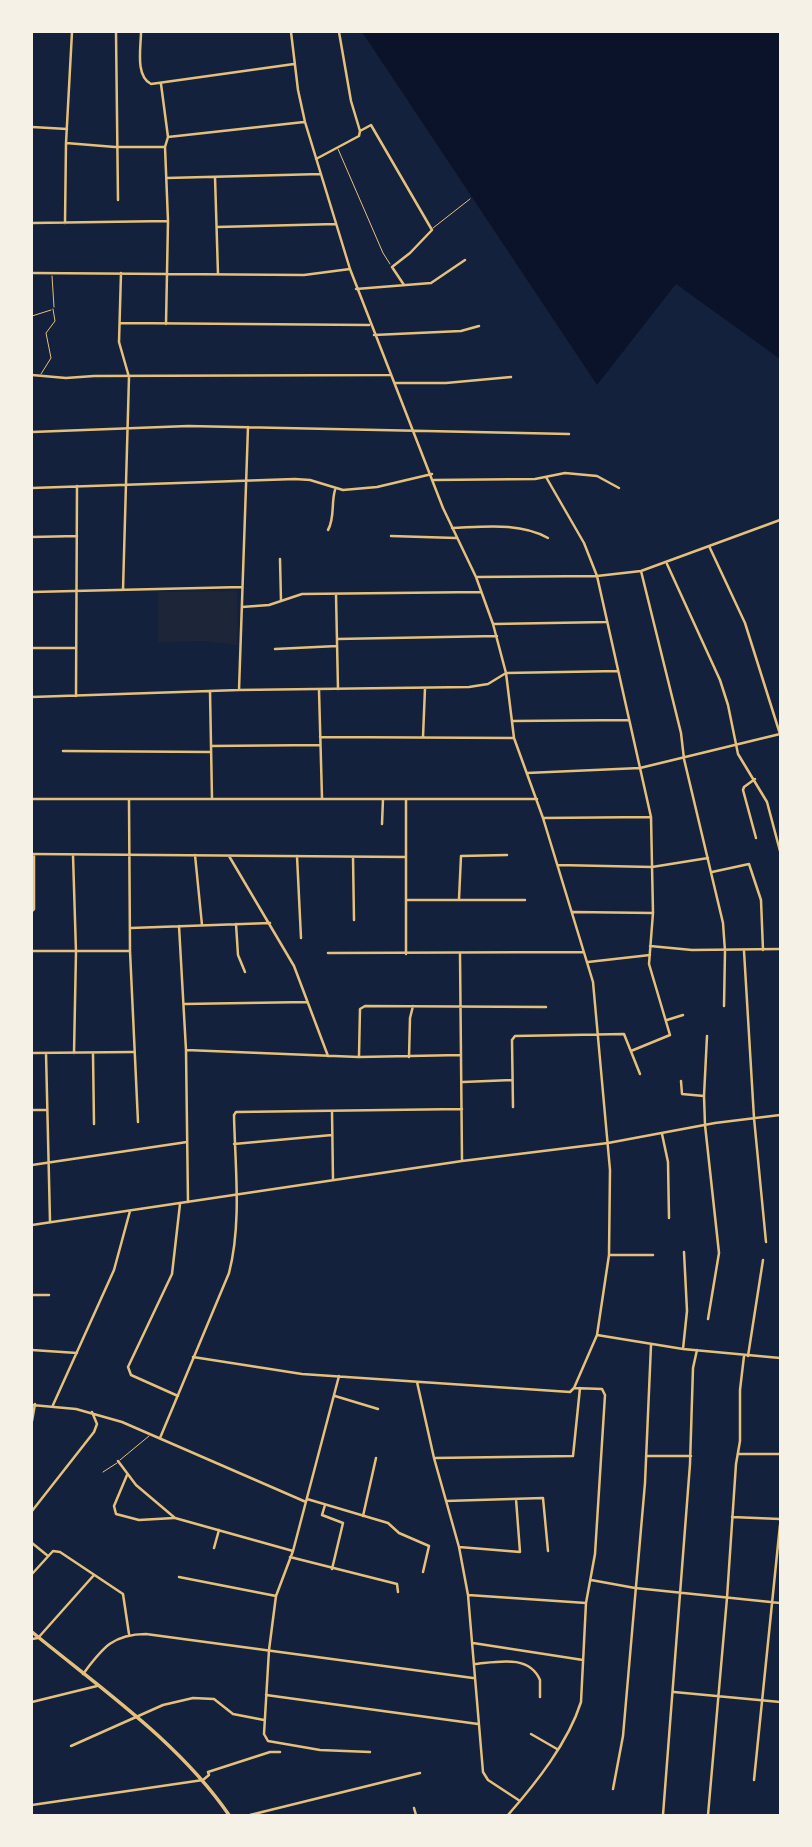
<!DOCTYPE html>
<style>
body{margin:0}
#map{position:relative;width:812px;height:1847px;overflow:hidden;background:#14213d;font-family:Inter,sans-serif}
canvas{display:block}
.frame{position:absolute;inset:0;border:33px solid #f6f1e7;pointer-events:none}
</style>
<div id="map">
<canvas width="812" height="1847"></canvas>
<div class="frame"></div>
</div>
<script>
const ctx = document.querySelector('canvas').getContext('2d');
ctx.lineJoin = 'round';
function paint(path, color) {
  ctx.fillStyle = color;
  ctx.fill(path, 'evenodd');
}
function trace(path, color, width, dash) {
  ctx.strokeStyle = color;
  ctx.lineWidth = width;
  ctx.lineCap = dash ? 'butt' : 'round';
  ctx.setLineDash(dash || []);
  ctx.stroke(path);
}
const green = new Path2D(`
 M237,591V645L204,641L158,642V592Z`);
const water = new Path2D(`
 M362,32H780V359L676,284L597,385Z`);
const service = new Path2D(`
 M338,149L383,253L390,264
 M433,228L470,199
 M52,276L54,307
 M32,316L51,310
 M41,374L51,358L46,333L55,321L53,309
 M120,1460L149,1436
 M103,1472L117,1463`);
const minor = new Path2D(`
 M116,32L118,200
 M141,32C141,47 135,76 151,84L294,64
 M161,84L168,137L165,147L168,221L166,324
 M32,127L67,129
 M360,131L371,125L432,230L410,253L392,267L404,285
 M168,137L304,122
 M66,143L115,147H164
 M316,159L359,136L360,131L351,101L339,32
 M215,177L218,274
 M167,178L321,174
 M32,223L168,221
 M65,223L66,143L72,32
 M217,227L336,224
 M32,273L304,275L350,269
 M121,273L119,342L129,377L123,590
 M356,289L431,283L465,260
 M120,323L369,325
 M374,335L461,331L479,326
 M32,375L66,378L94,376L390,375
 M395,383H446L511,377
 M32,432L188,426L569,434
 M546,477L584,543L597,576L651,817L653,913L649,964L670,1035L631,1051
 M434,480L535,479L565,473L597,476L619,488
 M32,488L295,479L310,480L343,490L377,487L432,474
 M452,528C483,527 519,522 548,538
 M328,530C335,518 331,503 335,490
 M391,536L456,538
 M32,537L77,536
 M709,546L745,623L780,734
 M280,559L281,601
 M667,564L720,680L728,705L738,754L767,802L780,851
 M641,571L681,733L684,759L723,923L725,951L724,1006
 M476,577L597,576L641,571L780,520
 M32,592L242,587
 M336,594L338,689
 M242,607L269,605L302,594L481,592
 M494,624L606,622
 M337,639L497,636
 M32,648H76
 M275,649L337,646
 M239,690L248,427
 M319,690L322,798
 M210,691L212,799
 M76,696L77,486
 M32,697L239,690L469,687L488,684L506,673L618,671
 M513,721L629,720
 M320,737L514,738
 M423,737L425,688
 M211,746L320,745
 M63,751L211,752
 M527,773L640,768L780,734
 M755,779L744,787L743,790L756,838
 M32,799H537
 M129,800L130,951L138,1122
 M543,818L651,817
 M382,824L383,799
 M32,854L406,857
 M73,855L76,952L74,1053
 M195,855L202,925
 M229,856L294,966L328,1056
 M297,856L301,938
 M353,857L354,920
 M558,865L652,867L708,858
 M712,872L749,864L761,900L763,950
 M459,899L461,856L507,855
 M406,900H525
 M32,911L34,909V856
 M573,912L653,913
 M236,924L238,955L245,972
 M179,926L186,1050L188,1202
 M131,928L270,923
 M650,946L692,950L780,949
 M32,951H130
 M744,951L754,1118L766,1242
 M328,953L583,952
 M406,954V800
 M460,954L462,1161
 M588,962L650,955
 M184,1004L307,1002
 M667,1020L683,1015
 M707,1036L704,1096L705,1125L719,1253L708,1319
 M186,1050L359,1057L461,1055
 M32,1053L133,1052
 M46,1053L50,1221
 M93,1054L94,1124
 M359,1056L360,1009L365,1006L546,1007
 M409,1057L410,1018L413,1006
 M681,1081L682,1094L704,1096
 M463,1082L512,1080
 M513,1107L512,1040L515,1036L624,1034L640,1074
 M32,1110H47
 M332,1111L333,1180
 M662,1134L668,1162L669,1218
 M234,1144L332,1135
 M32,1165L187,1142
 M32,1225L462,1161L608,1143L715,1123L780,1115
 M609,1255H653
 M32,1295H49
 M597,1335L683,1349L780,1358
 M683,1349L687,1311L684,1252
 M32,1350L77,1353
 M748,1356L763,1260
 M193,1357L302,1374L570,1392L574,1388L597,1335L609,1255L610,1170L593,982L543,818L514,738L506,673L493,624L476,577L443,508L350,269L305,122L298,90L291,32
 M339,1376L293,1551L276,1596L269,1650L264,1734L268,1741L320,1750L370,1752
 M417,1382L434,1458L459,1547L468,1595L483,1772L488,1780L520,1801
 M178,1396L131,1375L128,1367L172,1274L180,1204
 M335,1396L378,1409
 M32,1405L76,1409L122,1422L306,1502
 M53,1405L114,1270L130,1211
 M32,1421L35,1404
 M160,1438L229,1273C242,1223 235,1166 234,1115L236,1112L462,1109
 M738,1454H780
 M646,1456H691
 M435,1458L573,1456L580,1388
 M118,1461L136,1485L175,1518L293,1551
 M127,1475L114,1506L116,1514L139,1520L174,1518
 M307,1499L388,1523L399,1533L429,1546L423,1572
 M446,1501L543,1498L548,1551
 M325,1505L322,1515L343,1523L332,1569
 M32,1511L94,1432L97,1424L92,1412
 M363,1516L376,1458
 M732,1517L780,1519
 M32,1543L48,1556
 M459,1547L520,1552L516,1499
 M214,1548L219,1530
 M290,1557L397,1584L398,1592
 M32,1574L53,1551L60,1552L123,1594L129,1634
 M179,1577L276,1596
 M591,1580L635,1588L780,1603
 M468,1595L586,1603
 M32,1639L38,1638L94,1575
 M473,1643L583,1660
 M474,1664C497,1662 529,1654 540,1680V1697
 M83,1674C102,1649 112,1634 146,1634L473,1678
 M674,1692L780,1702
 M266,1695L478,1724
 M32,1702L97,1686
 M531,1734L557,1749
 M71,1746L163,1705L193,1698L214,1699L233,1714L264,1720
 M754,1780L780,1525
 M613,1789L623,1736L645,1483L651,1345
 M32,1805L203,1780L209,1775L208,1772L270,1752H280
 M414,1808L416,1815
 M250,1815L420,1773
 M508,1815C536,1783 568,1743 581,1702L586,1603L595,1554L605,1395L602,1389L574,1388
 M663,1815L690,1464L693,1368L697,1350
 M708,1815L727,1598L736,1464L740,1441V1390L744,1356`);
const secondary = new Path2D(`
 M32,1632C100,1688 179,1742 229,1815`);
paint(green, '#1d2539');
paint(water, '#0b132b');
trace(service, '#e5c07b', 1);
trace(minor, '#e5c07b', 2.5);
trace(secondary, '#e5c07b', 3.5);
</script>
